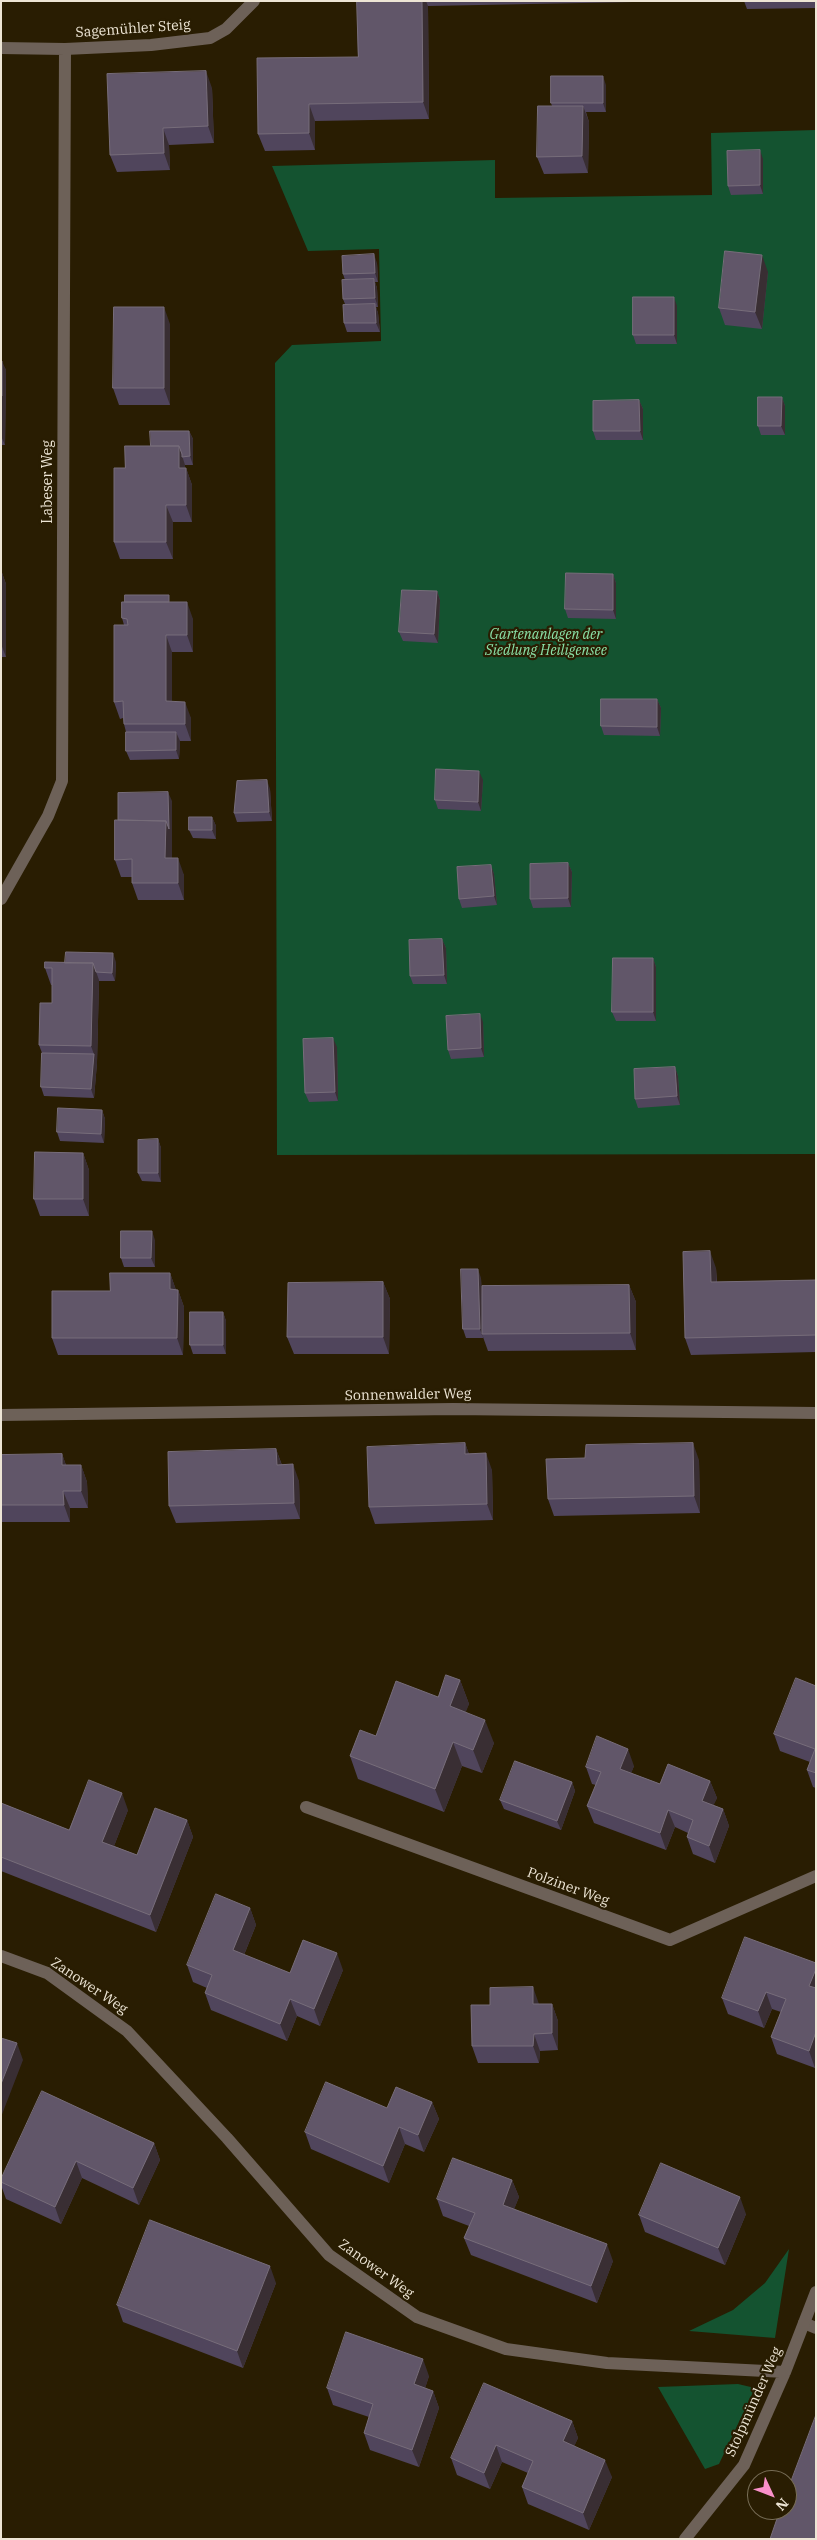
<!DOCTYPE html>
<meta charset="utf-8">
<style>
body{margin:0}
#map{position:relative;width:817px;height:2540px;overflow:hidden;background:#291d02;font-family:"IBM Plex Serif",serif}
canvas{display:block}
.frame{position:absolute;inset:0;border:2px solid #ede5d5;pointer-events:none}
.north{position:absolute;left:747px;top:2470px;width:50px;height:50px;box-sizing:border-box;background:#291d02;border:1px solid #776d56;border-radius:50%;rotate:133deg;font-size:14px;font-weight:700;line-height:20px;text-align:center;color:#ede5d5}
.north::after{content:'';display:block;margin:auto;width:18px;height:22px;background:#f990ca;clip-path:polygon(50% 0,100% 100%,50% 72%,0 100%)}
</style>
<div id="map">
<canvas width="817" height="2540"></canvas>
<div class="frame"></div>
<div class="north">N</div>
</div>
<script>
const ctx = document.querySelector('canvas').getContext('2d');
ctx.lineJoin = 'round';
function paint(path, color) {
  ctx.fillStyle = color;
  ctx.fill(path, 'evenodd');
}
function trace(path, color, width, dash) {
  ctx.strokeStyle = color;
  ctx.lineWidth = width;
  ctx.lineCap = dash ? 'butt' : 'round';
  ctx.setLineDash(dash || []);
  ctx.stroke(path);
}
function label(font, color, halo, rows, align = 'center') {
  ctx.font = font + ' "IBM Plex Serif",serif';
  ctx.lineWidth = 4.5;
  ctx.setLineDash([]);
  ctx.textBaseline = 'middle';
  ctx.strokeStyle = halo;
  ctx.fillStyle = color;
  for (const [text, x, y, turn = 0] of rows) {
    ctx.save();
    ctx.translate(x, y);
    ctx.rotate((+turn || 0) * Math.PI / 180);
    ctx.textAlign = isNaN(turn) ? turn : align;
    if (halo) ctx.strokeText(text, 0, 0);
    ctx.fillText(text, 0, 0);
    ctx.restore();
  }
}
const green = new Path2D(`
 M816,130V1154L277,1155L275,363L292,345L381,341L379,249L308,251L272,166L495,160V198L712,195L711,133Z
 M789,2249L775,2338L689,2331L733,2310L765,2283Z
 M738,2384L755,2388L719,2464L705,2469L658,2387Z`);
const lane = new Path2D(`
 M804,2323L816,2328`);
const street = new Path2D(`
 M1,48L65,49L151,45L210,38L226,29L254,1
 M1,899L48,816L62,781L65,49
 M1,1415L453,1409L816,1413
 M306,1807L670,1940L816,1876
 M1,1956L47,1973L127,2031L227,2138L329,2255L417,2317L506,2349L607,2363L785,2372
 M685,2539L744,2465L785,2372L816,2292`);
const wall = new Path2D(`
 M357,1H685L428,6L429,119L315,121V150L265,151L258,134L358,57Z
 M744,1H816V8L747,9Z
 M606,85V112H586L589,122L588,173L544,174L537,157L552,106L551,103Z
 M212,88L214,143L169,145L170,170L117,172L110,155Z
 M763,159V194L731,195L728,186Z
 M377,263L378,282H375L377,288L378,307H376L378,313L380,332H347L344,323L345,304L343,299L345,280L343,274Z
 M768,272L762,329L725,325L719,308Z
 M677,306V344H636L633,335Z
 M170,324V405H119L113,388Z
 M1,361L6,370L5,445H1Z
 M782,397L785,406V435H761L758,426Z
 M639,400L643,409V440H596L593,431Z
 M189,431L193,439V465H185V468H186L192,485V522H173V559H120L114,542L125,468L151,446Z
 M1,570L6,584V657H1Z
 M613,574L616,583V619L568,618L565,609Z
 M437,591L440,600L438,643L403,641L399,632Z
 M172,602L193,619V652H172V701L191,718V741H180L179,759L130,760L126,751V732L124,724L123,718L120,719L114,702L124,625L122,618Z
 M657,699L661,708L660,736L604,735L601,726Z
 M483,780L481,811L438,809L435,800Z
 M270,789L272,821L237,822L234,813Z
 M172,801V858L184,875V900H138L132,883V877H121L115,860L118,820Z
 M212,817L216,826V839L193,838L189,830Z
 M568,863L572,872L571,907L533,908L530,899Z
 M491,865L494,874L497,905L462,908L459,899Z
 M442,939L446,948L447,984H413L410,976Z
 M653,958L656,967V1021H616L612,1012Z
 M116,962L115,981H99L97,1063L94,1098L44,1096L41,1087L42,1053L39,1045L52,1003V985H51L45,968Z
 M483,1022L484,1057L451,1059L448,1050Z
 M337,1047L338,1101L309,1102L305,1093Z
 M675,1067L678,1076L680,1105L638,1108L635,1099Z
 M102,1110L105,1119L104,1143L60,1141L57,1132Z
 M158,1139L161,1148V1182L142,1181L138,1173Z
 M83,1153L89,1170V1216H40L34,1199Z
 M155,1240V1267H124L121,1258Z
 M716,1268L717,1282L816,1280V1352L691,1355L685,1338Z
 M170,1273L176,1290H178L184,1307L183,1355H58L52,1338L110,1291Z
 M481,1278L482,1304L629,1285L636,1302V1350L488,1351L483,1337V1338H466L463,1329Z
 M383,1282L390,1299L389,1354H294L287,1337Z
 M223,1312L226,1321V1354H193L190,1345Z
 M465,1443L469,1454L492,1470L493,1520L375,1524L369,1507Z
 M276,1449L282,1465L299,1481L300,1519L176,1523L169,1506Z
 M62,1454L66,1465H81L87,1482L88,1508H70V1522H1V1455Z
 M585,1458L699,1460L700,1513L554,1516L548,1499Z
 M460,1680L469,1704L465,1712L494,1743L482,1773L462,1766L444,1812L358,1779L350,1756L376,1736L438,1697Z
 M816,1686V1788L813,1787L807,1770L810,1762L780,1751L774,1734Z
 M634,1766L631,1773L660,1784L710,1781L717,1798L713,1805L723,1809L729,1826L715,1863L693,1854L687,1837L688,1833L675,1827L666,1850L594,1823L587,1806L596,1785L592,1784L586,1767Z
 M572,1782L575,1791L561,1830L504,1809L500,1800Z
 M1,1803L69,1830L128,1810L114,1846L137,1855L187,1820L193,1837L156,1932L1,1871Z
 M250,1908L256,1925L244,1955L290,1973L343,1970L320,2026L297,2016L287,2041L211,2010L205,1993L207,1988L193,1982L187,1965Z
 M816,1963V2065L815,2068L777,2054L771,2037L781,2012L772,2009L764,2028L728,2014L722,1998Z
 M539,2004H552L558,2021V2050L540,2051L539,2063H478L472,2046Z
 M432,2102L439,2119L424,2152L405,2144L389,2183L311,2149L305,2132L387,2108Z
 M154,2143L160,2160L139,2205L82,2178L61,2224L6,2199L1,2185V2179Z
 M512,2180L519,2197L514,2209L613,2261L597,2303L471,2255L464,2238L469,2226L443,2216L437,2199Z
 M746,2214L725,2265L645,2232L639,2215Z
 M276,2283L243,2368L123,2322L117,2305Z
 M429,2376L425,2388L433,2391L439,2408L419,2467L370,2450L364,2433L369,2417L333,2405L327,2388Z
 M572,2421L578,2438L574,2446L612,2477L589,2530L528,2504L522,2487L528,2473L502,2462L490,2489L457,2475L451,2458Z`);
const shadedWall = new Path2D(`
 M422,1H426L428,6L429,119L423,102Z
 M206,71L212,88L214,143L208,126Z
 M603,76L606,85V112L603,103Z
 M309,104L315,121V150L309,133Z
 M583,106L589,122L588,173L582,156Z
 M163,128L169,145L170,170L164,153Z
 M760,150L763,159V194L760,185Z
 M374,254L377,263L378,282L375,273Z
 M762,255L768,272L762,329L755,312Z
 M374,279L377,288L378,307L375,298Z
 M674,297L677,306V344L674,335Z
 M375,304L378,313L380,332L376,323Z
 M164,307L170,324V405L164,388Z
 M2,361L6,370L5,445L1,436Z
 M782,397L785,406V435L781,426Z
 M639,400L643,409V440L640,431Z
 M189,431L193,439V465L190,456Z
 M179,446L185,465V485L179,468Z
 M186,468L192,485V522L186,505Z
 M166,505L173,522V559L166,542Z
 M1,570L6,584V657L1,644Z
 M613,574L616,583V619L613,610Z
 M437,591L440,600L438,643L434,634Z
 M187,602L193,619V652L187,635Z
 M166,635L172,652V718L166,701Z
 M657,699L661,708L660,736L657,727Z
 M185,702L191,718V741L185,724Z
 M176,732L180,741L179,759L176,750Z
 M479,771L483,780L481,811L478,802Z
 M267,780L270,789L272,821L269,812Z
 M168,792L172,801V875L165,858L166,821Z
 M212,817L216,826V839L212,830Z
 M178,858L184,875V900L178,883Z
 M568,863L572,872L571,907L568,898Z
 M491,865L494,874L497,905L494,896Z
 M442,939L446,948L447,984L444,975Z
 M113,953L116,962L115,981L112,973Z
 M653,958L656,967V1021L653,1012Z
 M93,963L99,980L97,1063L91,1046Z
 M480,1014L483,1022L484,1057L481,1048Z
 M333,1038L337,1047L338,1101L335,1092Z
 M94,1054L97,1063L94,1098L91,1089Z
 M675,1067L678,1076L680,1105L677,1096Z
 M102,1110L105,1119L104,1143L101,1134Z
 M158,1139L161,1148V1182L158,1173Z
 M83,1153L89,1170V1216L83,1199Z
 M152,1231L155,1240V1267L151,1258Z
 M710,1251L716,1268L717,1299L711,1282Z
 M478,1269L481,1278L483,1334H482L483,1338L480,1329Z
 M170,1273L176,1290L170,1289Z
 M383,1282L390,1299L389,1354L383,1337Z
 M629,1285L636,1302V1350L630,1333Z
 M178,1290L184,1307L183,1355L177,1338Z
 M223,1312L226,1321V1354L223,1345Z
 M465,1443L471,1460L465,1454Z
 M693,1443L699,1460L700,1513L694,1496Z
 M276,1449L282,1466L277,1465Z
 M486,1453L492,1470L493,1520L487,1504Z
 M62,1454L68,1471L62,1465Z
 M293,1464L299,1481L300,1519L294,1503Z
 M81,1465L87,1482L88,1508L81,1491Z
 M63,1491L70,1508V1522L64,1505Z
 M460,1680L469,1704L459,1730L450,1706Z
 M485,1720L494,1743L482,1773L473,1750Z
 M453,1742L462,1766L444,1812L435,1789Z
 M628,1749L634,1766L626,1786L620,1769Z
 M710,1781L717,1798L708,1818L702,1801Z
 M572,1782L575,1791L561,1830L557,1821Z
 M122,1793L128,1810L109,1859L102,1842Z
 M723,1809L729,1826L715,1863L709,1846Z
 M668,1810L675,1827L666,1850L660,1833Z
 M187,1820L193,1837L156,1932L150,1915Z
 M250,1908L256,1925L239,1967L233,1950Z
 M337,1953L343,1970L320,2026L314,2009Z
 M816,1969V2003L809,1986Z
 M533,1987L539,2004H533Z
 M766,1992L772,2009L764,2028L758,2011Z
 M290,1999L297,2016L287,2041L280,2024Z
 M552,2004L558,2021V2050L552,2033Z
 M816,2032V2065L815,2068L809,2051Z
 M534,2034L540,2051L539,2063L533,2046Z
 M17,2043L23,2060L1,2117V2084Z
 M432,2102L439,2119L424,2152L418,2135Z
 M399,2127L405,2144L389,2183L383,2166Z
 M154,2143L160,2160L139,2205L133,2188Z
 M76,2161L82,2178L61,2224L55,2207Z
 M512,2180L519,2197L509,2222L503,2205Z
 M740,2197L746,2214L725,2265L718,2248Z
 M607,2244L613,2261L597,2303L591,2286Z
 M270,2266L276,2283L243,2368L237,2351Z
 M423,2359L429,2376L421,2401L414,2384Z
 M433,2391L439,2408L419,2467L412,2450Z
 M572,2421L578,2438L569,2458L563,2441Z
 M496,2445L502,2462L490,2489L484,2473Z
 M605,2460L612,2477L589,2530L583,2513Z`);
const building = new Path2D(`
 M357,1H422L423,102L309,104V133L258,134L257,58L358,57Z
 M206,71L208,126L163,128L164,153L110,155L107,74Z
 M551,76H603V103H551Z
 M538,106H583L582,156L537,157Z
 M760,150V185L728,186L727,151Z
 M725,251L762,255L755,312L719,308Z
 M374,254L375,273L343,274L342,256Z
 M374,279L375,298L343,299L342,280Z
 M633,297H674V335H633Z
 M375,304L376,323H344L343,305Z
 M114,307H164V388H113Z
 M1,361H2V396L1,395Z
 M758,397H782L781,426H758Z
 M639,400L640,431H593V401Z
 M150,431H189L190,456L182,457V454L179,446H151Z
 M125,446H179V468H186V505H166V542H114V468H125Z
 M566,573L613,574V610L565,609Z
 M402,590L437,591L434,634L399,632Z
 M125,595H169V602H125Z
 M122,602H187V635H166V701L185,702V724H124L123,701L114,702V625H128L127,619L122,618Z
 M601,699H657V727L601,726Z
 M126,732H176V750L126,751Z
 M436,769L479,771L478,802L435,800Z
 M267,780L269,812L234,813L237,781Z
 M168,792L169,829L166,821L118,820V793Z
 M189,817H212V830H189Z
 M115,820L166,821L165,858H178V883H132V859L115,860Z
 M568,863V898L530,899V864Z
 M491,865L494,896L459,899L457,867Z
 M442,939L444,975L410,976L409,940Z
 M66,952L113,953L112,973L96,972L93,963H65Z
 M613,958H653V1012H612Z
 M45,962L93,963L91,1046L39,1045L40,1003H52V968H45Z
 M480,1014L481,1048L448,1050L446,1016Z
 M333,1038L335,1092L305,1093L303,1039Z
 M42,1053L94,1054L91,1089L41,1087Z
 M675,1067L677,1096L635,1099L634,1069Z
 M58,1108L102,1110L101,1134L57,1132Z
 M158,1139V1173H138V1140Z
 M35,1152L83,1153V1199H34Z
 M121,1231H152L151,1258H121Z
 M710,1251L711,1282L816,1280V1335L685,1338L683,1252Z
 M461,1269H478L480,1329H463Z
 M110,1273H170V1289L178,1290L177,1338H52V1291H110Z
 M383,1282V1337H287L288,1283Z
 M629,1285L630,1333L482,1334V1286Z
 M190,1312H223V1345H190Z
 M465,1443V1454L486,1453L487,1504L369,1507L367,1447Z
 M693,1443L694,1496L548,1499L546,1459L585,1458L586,1445Z
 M276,1449L277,1465L293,1464L294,1503L169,1506L168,1452Z
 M62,1454V1465H81V1491H63L64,1505H1V1455Z
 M446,1675L460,1680L450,1706L485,1720L473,1750L453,1742L435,1789L350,1756L360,1730L376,1736L396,1681L438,1697Z
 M796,1678L816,1686V1773L807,1770L815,1749L774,1734Z
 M597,1736L628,1749L620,1769L660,1784L668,1764L710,1781L702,1801L723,1809L709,1846L687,1837L693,1820L668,1810L660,1833L587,1806L601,1772L586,1767Z
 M515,1761L572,1782L557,1821L500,1800Z
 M89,1780L122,1793L102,1842L137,1855L155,1808L187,1820L150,1915L1,1857V1803L69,1830Z
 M216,1894L250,1908L233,1950L290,1973L303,1940L337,1953L314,2009L290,1999L280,2024L205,1993L212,1975L187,1965Z
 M745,1937L816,1963V1969L809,1986L816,1988V2032L809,2051L771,2037L786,1999L766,1992L758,2011L722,1998Z
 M533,1987V2004H552V2033L534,2034L533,2046H472L471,2005H490V1988Z
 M1,2038L17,2043L1,2084Z
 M326,2082L387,2108L396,2087L432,2102L418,2135L399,2127L383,2166L305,2132Z
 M42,2091L154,2143L133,2188L76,2161L55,2207L1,2182V2179Z
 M453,2158L512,2180L503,2205L607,2244L591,2286L464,2238L475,2213L437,2199Z
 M661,2163L740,2197L718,2248L639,2215Z
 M150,2220L270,2266L237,2351L117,2305Z
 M346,2332L423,2359L414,2384L433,2391L412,2450L364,2433L373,2404L327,2388Z
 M484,2383L572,2421L563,2441L605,2460L583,2513L522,2487L533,2461L496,2445L484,2473L451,2458Z
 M816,2415V2539H770L780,2510H787V2492Z`);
const streetNames = [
 ["Sagemühler Steig",133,29,-4],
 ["Labeser Weg",48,482,-90],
 ["Sonnenwalder Weg",408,1395,-1],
 ["Polziner Weg",568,1887,20],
 ["Zanower Weg",89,1986,34],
 ["Zanower Weg",376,2269,36],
 ["Stolpmünder Weg",754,2402,-66]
];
const parkNames = [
 ["Gartenanlagen der",546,635],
 ["Siedlung Heiligensee",546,651]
];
paint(green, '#145330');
trace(lane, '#6d6158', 12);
trace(street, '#6d6158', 12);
paint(wall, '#50455c');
paint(shadedWall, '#392e33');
paint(building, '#615669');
trace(building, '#776d7a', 1);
label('14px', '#ede5d5', '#291d02', streetNames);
label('italic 14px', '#8ae1a7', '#291d02', parkNames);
</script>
